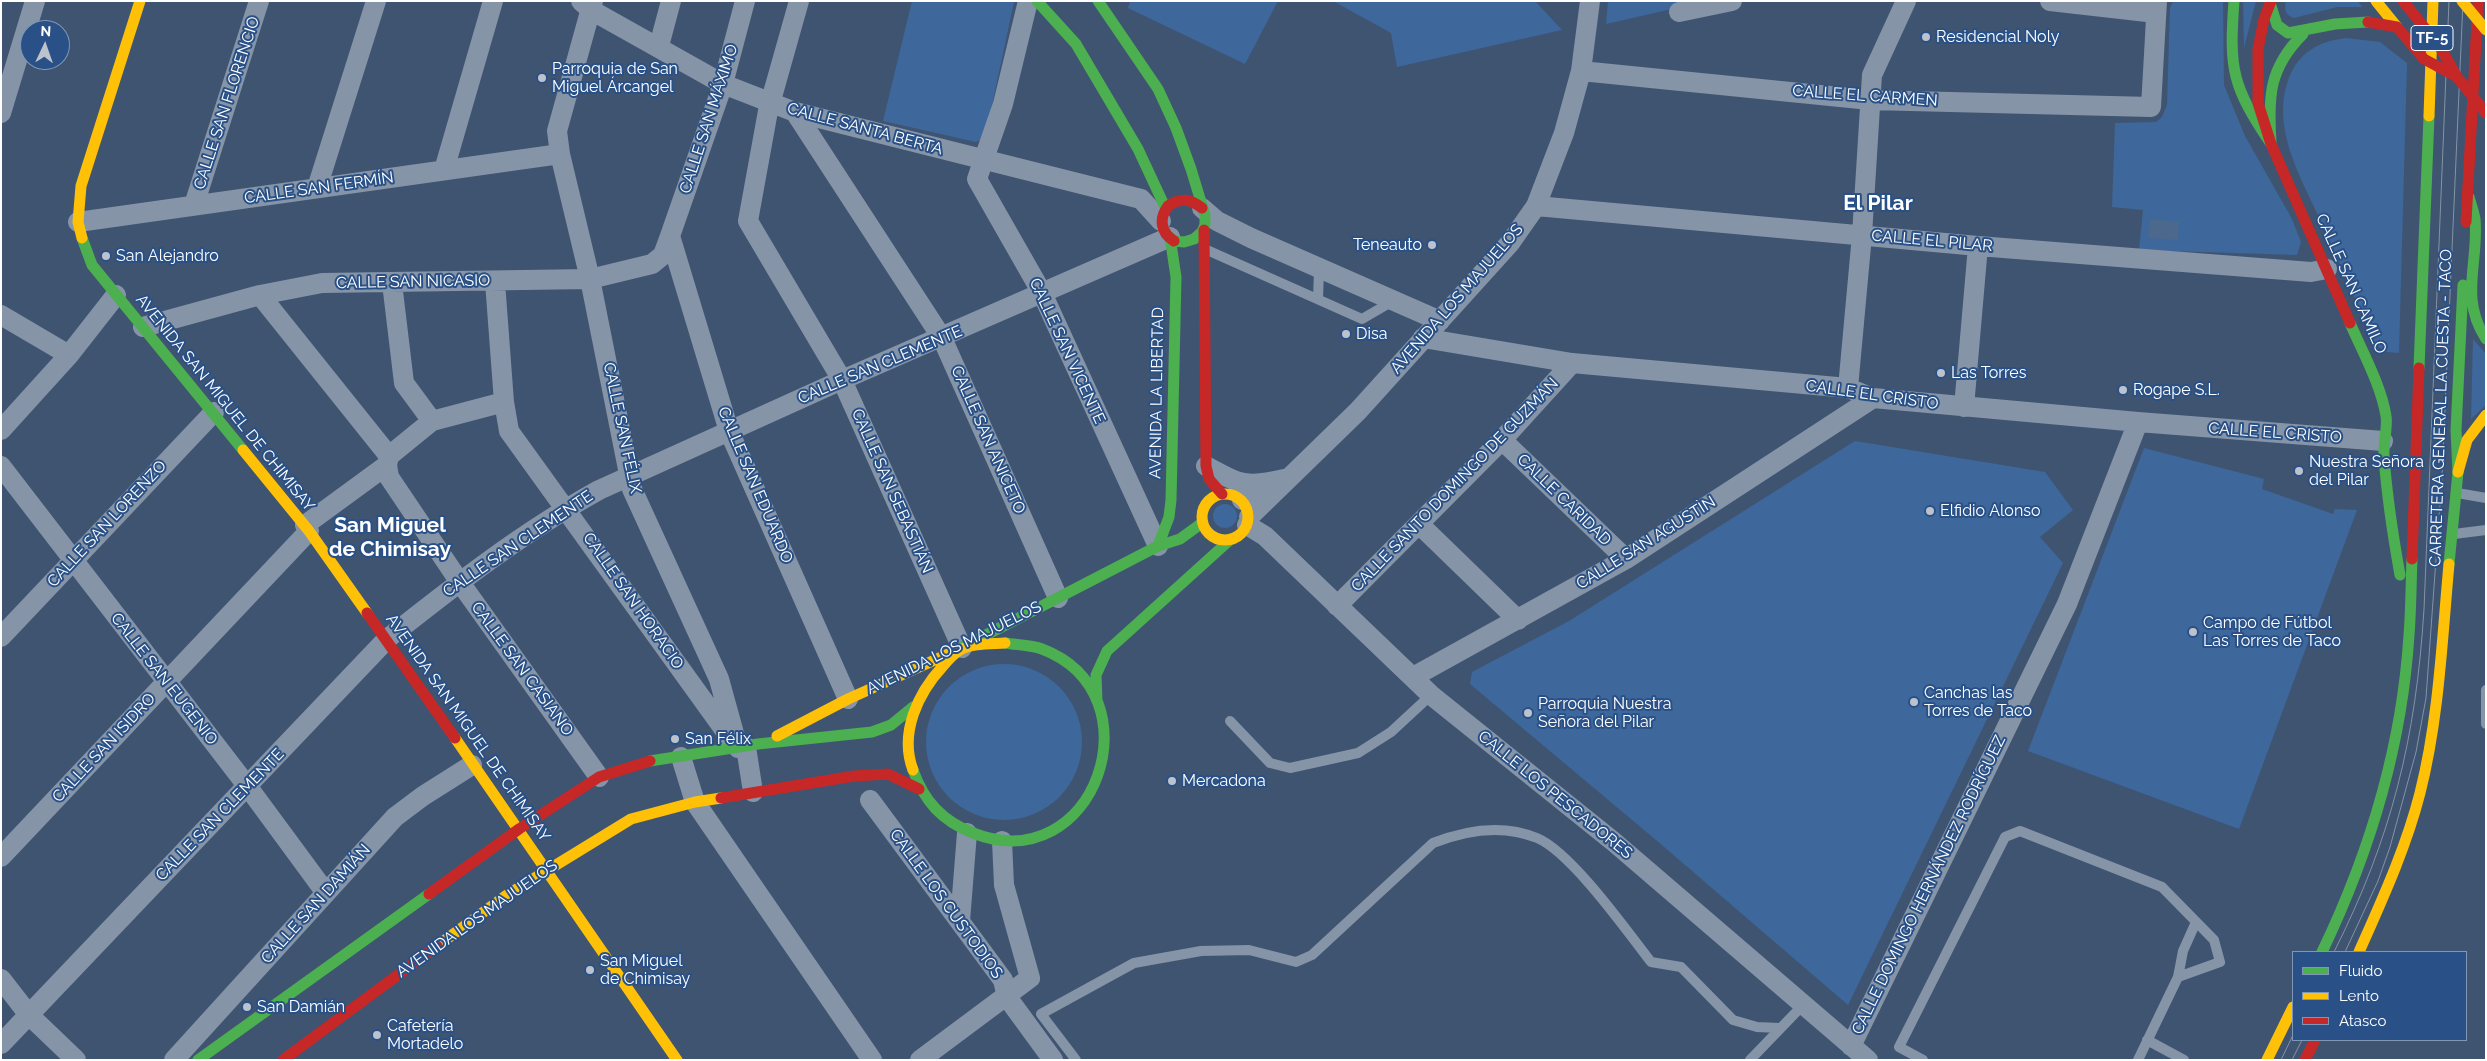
<!DOCTYPE html>
<meta charset="utf-8">
<style>
body{margin:0}
#map{position:relative;width:2487px;height:1061px;overflow:hidden;background:#3f5471;font-family:Raleway,sans-serif}
canvas{display:block}
.frame{position:absolute;inset:0;border:2px solid #fff;pointer-events:none}
.legend{position:absolute;left:2292px;top:951px;width:175px;height:90px;box-sizing:border-box;background:#295187;border:1px solid #7f97b7;margin:0;padding:6px 9px;list-style:none;font-size:15px;color:#fff}
.legend li{display:flex;align-items:center;gap:10px;height:25px}
.legend b{width:25px;border:1px solid #7f97b7}
.north{position:absolute;left:20px;top:20px;width:50px;height:50px;box-sizing:border-box;background:#295187;border:1px solid #7f97b7;border-radius:50%;rotate:3deg;font-size:14px;font-weight:700;line-height:20px;text-align:center;color:#fff}
.north::after{content:'';display:block;margin:auto;width:18px;height:22px;background:#bcc3cd;clip-path:polygon(50% 0,100% 100%,50% 72%,0 100%)}
</style>
<div id="map">
<canvas width="2487" height="1061"></canvas>
<div class="frame"></div>
<ul class="legend">
<li><b style="height:6px;background:#4caf50"></b>Fluido</li>
<li><b style="height:6px;background:#ffc107"></b>Lento</li>
<li><b style="height:6px;background:#c62828"></b>Atasco</li>
</ul>
<div class="north">N</div>
</div>
<script>
const ctx = document.querySelector('canvas').getContext('2d');
ctx.lineJoin = 'round';
function paint(path, color) {
  ctx.fillStyle = color;
  ctx.fill(path, 'evenodd');
}
function trace(path, color, width, dash) {
  ctx.strokeStyle = color;
  ctx.lineWidth = width;
  ctx.lineCap = dash ? 'butt' : 'round';
  ctx.setLineDash(dash || []);
  ctx.stroke(path);
}
function label(font, color, halo, rows, align = 'center') {
  ctx.font = font + ' Raleway,sans-serif';
  ctx.lineWidth = 4;
  ctx.setLineDash([]);
  ctx.textBaseline = 'middle';
  ctx.strokeStyle = halo;
  ctx.fillStyle = color;
  for (const [text, x, y, turn = 0] of rows) {
    ctx.save();
    ctx.translate(x, y);
    ctx.rotate((+turn || 0) * Math.PI / 180);
    ctx.textAlign = isNaN(turn) ? turn : align;
    if (halo) ctx.strokeText(text, 0, 0);
    ctx.fillText(text, 0, 0);
    ctx.restore();
  }
}
const green = new Path2D(`
 M912,1L1014,2L985,138L976,142L883,121Z
 M1130,1H1278L1245,64L1128,8Z
 M1333,1H1535L1562,30L1397,67L1391,33Z
 M1608,1H1687L1685,6L1606,24Z
 M2173,1H2223L2224,85L2245,136L2292,219L2301,242L2297,255L2139,250L2143,210L2112,207L2115,123L2156,122L2162,117L2167,105L2170,8Z
 M2243,1H2256L2244,48Z
 M2286,1H2358L2362,7H2337L2294,18C2285,15 2284,10 2286,1Z
 M2346,38L2380,42L2407,63L2399,353L2386,352L2375,344C2358,305 2341,267 2324,228C2303,180 2267,126 2291,73C2302,50 2322,41 2346,38Z
 M2473,339L2486,354V405L2471,419Z
 M1855,441L2045,472L2073,510L2040,537L2063,563L1848,1005L1656,840L1470,684L1472,672L1569,621Z
 M2144,448L2264,479L2262,489L2333,514L2335,509L2357,510L2239,829L2028,751Z
 M1213 516a12 12 0 1 1 24 0a12 12 0 1 1-24 0Z
 M926 742a78 78 0 1 1 156 0a78 78 0 1 1-156 0Z`);
const water = new Path2D(`
 M2150,219L2179,222L2178,240L2148,238Z`);
const lane = new Path2D(`
 M1207,250L1362,319L1393,301
 M1318,299L1319,270
 M2457,493L2486,498
 M2454,534L2486,530
 M2486,690V724
 M1230,721L1270,763L1290,768L1358,753L1391,732L1431,695
 M2147,1040L2184,1060
 M1076,1060L1041,1014L1134,963L1201,951L1249,950L1296,962L1312,955L1433,843C1466,830 1503,824 1537,838C1571,852 1627,931 1651,962L1681,967L1733,1020L1757,1027L1779,1028
 M1750,1060L1803,1005
 M1923,1060L1899,1047L2005,837L2020,831L2162,887L2214,940L2220,962L2178,977
 M2138,1060L2178,977L2183,951L2196,922`);
const street = new Path2D(`
 M581,1L591,10L723,84L795,112L1141,199L1161,221
 M593,1L557,131L560,154L590,279L632,489L719,679L738,748
 M799,1L768,111L748,221L842,380L962,648
 M1028,1L1003,104L977,179L1042,293L1158,546
 M2050,1L2156,13
 M1679,12L1732,1
 M659,46L671,1
 M1581,71L1870,100L2151,107L2157,1
 M795,112L942,338L1058,598
 M1,113L35,1
 M444,170L493,1
 M317,188L376,1
 M194,205L259,1
 M1536,206L1978,246L2311,272L2327,269
 M1202,208L1217,221L1251,238L1440,321
 M78,222L560,154
 M670,236L729,431L848,699
 M495,282L504,402L509,431L731,739
 M392,283L404,383L432,421
 M260,295L389,456L387,465L389,477L459,581L599,777
 M1,315L69,355
 M143,327L260,295L322,283L590,279L652,264L663,255L670,236L723,84L745,1
 M1423,338L1572,363L1848,388L1873,398L2138,422L2383,441
 M1848,388L1862,235L1872,75L1906,1
 M1964,407L1978,246
 M1,430L69,355L116,295
 M1502,440L1626,559
 M389,456L432,421L504,402
 M1,466L248,787L326,893
 M1206,466C1245,487 1245,487 1289,478
 M1242,500L1271,487
 M1249,517L1358,411L1510,243L1536,206L1564,133L1581,71L1590,1
 M1419,524L1518,620
 M305,525L387,465
 M1247,525L1265,536L1431,695L1614,842L1868,1060
 M1337,606L1502,440L1572,363
 M1,637L214,412
 M1413,677L1626,559L1873,398
 M746,747L753,792
 M681,757L695,802L872,1060
 M870,800L1003,980L1007,997L1053,1060
 M1,857L309,531
 M960,921L967,833
 M1,979L29,1015L76,1060
 M1,1044L387,639C455,585 523,532 599,490L842,380L1170,237
 M1851,1046L2067,604L2138,422
 M174,1060L395,817L423,796L472,765
 M920,1060L1030,978L1004,885L1002,841`);
const fast = new Path2D(`
 M1037,1L1076,44L1138,149L1165,207
 M1098,1L1158,89L1176,128L1191,169L1205,215V225L1202,232L1194,239L1184,242L1174,241
 M2234,1C2229,70 2232,86 2271,144
 M2270,3L2277,25L2288,33L2335,24L2368,22
 M2271,142C2268,96 2269,68 2303,34
 M2469,197C2471,204 2474,212 2475,219C2479,263 2459,298 2486,339
 M82,238L92,265L243,450
 M2350,323C2362,351 2381,385 2386,416C2388,424 2383,445 2384,457C2387,497 2393,536 2400,575
 M2419,368L2429,116
 M1158,546L1169,517L1171,500L1176,277L1170,237
 M2449,564L2458,472L2456,430L2463,285
 M957,650L1158,546L1180,539L1202,523
 M1097,701L1096,675L1107,651L1231,539
 M650,761L758,744L872,732L891,725L913,707
 M913,770C924,801 942,821 973,833C1095,881 1160,694 1042,649C1031,645 1017,645 1005,643
 M2322,952C2370,852 2402,746 2409,635C2411,610 2411,584 2412,559
 M198,1060L429,894`);
const slow = new Path2D(`
 M2376,1L2397,27
 M2429,116L2433,1
 M82,238L78,222L81,186L140,1
 M243,450L309,531L367,613
 M2458,472L2467,440L2486,415
 M1202 517a23 23 0 1 1 46 0a23 23 0 1 1-46 0Z
 M777,736L848,699L957,650
 M455,738L677,1060
 M913,770C899,733 918,693 943,666C948,660 953,654 960,650C972,643 991,644 1005,643
 M437,946L507,895L631,819L695,802L721,798
 M2359,952C2382,900 2406,848 2420,793C2439,718 2442,640 2449,564
 M2267,1060L2293,1007`);
const jam = new Path2D(`
 M2271,1L2264,19L2258,49V103L2271,144L2350,323
 M2466,222L2478,3
 M1204,230L1206,466L1209,479L1222,494
 M1174,241C1160,232 1159,218 1168,206C1181,197 1190,199 1202,208
 M2412,559L2419,368
 M367,613L455,738
 M721,798L854,776L888,774L919,789
 M429,894L519,829L599,777L650,761
 M283,1060L437,946
 M2305,1060L2315,1040`);
const tram = new Path2D(`
 M2334,952C2392,837 2416,738 2424,609L2449,1
 M2345,952L2378,881L2390,847L2416,752L2426,698L2442,476L2463,1
 M2281,1060L2293,1035
 M2292,1060L2302,1040`);
const slowBridge = new Path2D(`
 M2462,1L2486,30`);
const jamBridge = new Path2D(`
 M2403,1L2440,47L2457,77L2486,113
 M2368,22L2397,27L2424,59L2457,77`);
const markers = [
 [1926,37,5,"#bcc3cd"],
 [542,78,5,"#bcc3cd"],
 [1432,245,5,"#bcc3cd"],
 [106,256,5,"#bcc3cd"],
 [1346,334,5,"#bcc3cd"],
 [1941,373,5,"#bcc3cd"],
 [2123,390,5,"#bcc3cd"],
 [2299,471,5,"#bcc3cd"],
 [1930,511,5,"#bcc3cd"],
 [2193,632,5,"#bcc3cd"],
 [1914,702,5,"#bcc3cd"],
 [1528,713,5,"#bcc3cd"],
 [675,739,5,"#bcc3cd"],
 [1172,781,5,"#bcc3cd"],
 [590,970,5,"#bcc3cd"],
 [247,1007,5,"#bcc3cd"],
 [377,1035,5,"#bcc3cd"]
];
const shields = [
 [2432,38,42]
];
const shieldNames = [
 ["TF-5",2432,38]
];
const poiNames = [
 ["Residencial Noly",1936,37],
 ["Parroquia de San",552,69],
 ["Miguel Árcangel",552,87],
 ["Teneauto",1422,245,"right"],
 ["San Alejandro",116,256],
 ["Disa",1356,334],
 ["Las Torres",1951,373],
 ["Rogape S.L.",2133,390],
 ["Nuestra Señora",2309,462],
 ["del Pilar",2309,480],
 ["Elfidio Alonso",1940,511],
 ["Campo de Fútbol",2203,623],
 ["Las Torres de Taco",2203,641],
 ["Canchas las",1924,693],
 ["Torres de Taco",1924,711],
 ["Parroquia Nuestra",1538,704],
 ["Señora del Pilar",1538,722],
 ["San Félix",685,739],
 ["Mercadona",1182,781],
 ["San Miguel",600,961],
 ["de Chimisay",600,979],
 ["San Damián",257,1007],
 ["Cafetería",387,1026],
 ["Mortadelo",387,1044]
];
const streetNames = [
 ["CALLE EL CARMEN",1865,96,4],
 ["CALLE SAN FLORENCIO",227,103,-72],
 ["CALLE SAN MÁXIMO",709,119,-72],
 ["CALLE SANTA BERTA",865,129,15],
 ["CALLE SAN FERMÍN",319,188,-8],
 ["CALLE EL PILAR",1932,241,5],
 ["CALLE SAN NICASIO",413,282,-1],
 ["CALLE SAN CAMILO",2351,284,66],
 ["AVENIDA LOS MAJUELOS",1457,299,-49],
 ["CALLE SAN VICENTE",1067,351,65],
 ["CALLE SAN CLEMENTE",880,365,-23],
 ["AVENIDA LA LIBERTAD",1157,393,-89],
 ["CALLE EL CRISTO",1872,395,8],
 ["AVENIDA SAN MIGUEL DE CHIMISAY",225,403,51],
 ["CARRETERA GENERAL LA CUESTA - TACO",2441,408,-88],
 ["CALLE SAN FÉLIX",622,428,78],
 ["CALLE EL CRISTO",2275,433,4],
 ["CALLE SAN ANICETO",988,440,66],
 ["CALLE SAN EDUARDO",755,485,67],
 ["CALLE SANTO DOMINGO DE GUZMÁN",1455,485,-46],
 ["CALLE SAN SEBASTIÁN",892,491,66],
 ["CALLE CARIDAD",1564,500,44],
 ["CALLE SAN LORENZO",107,524,-47],
 ["CALLE SAN AGUSTÌN",1646,543,-32],
 ["CALLE SAN CLEMENTE",518,544,-34],
 ["CALLE SAN HORACIO",633,601,55],
 ["AVENIDA LOS MAJUELOS",954,648,-26],
 ["CALLE SAN CASIANO",522,669,54],
 ["CALLE SAN EUGENIO",164,679,52],
 ["AVENIDA SAN MIGUEL DE CHIMISAY",468,728,55],
 ["CALLE SAN ISIDRO",104,748,-47],
 ["CALLE LOS PESCADORES",1555,795,39],
 ["CALLE SAN CLEMENTE",220,815,-46],
 ["CALLE DOMINGO HERNÁNDEZ RODRÍGUEZ",1929,885,-64],
 ["CALLE SAN DAMIÁN",316,904,-48],
 ["CALLE LOS CUSTODIOS",946,904,54],
 ["AVENIDA LOS MAJUELOS",477,919,-35]
];
const districtNames = [
 ["El Pilar",1878,204],
 ["San Miguel",390,526],
 ["de Chimisay",390,550]
];
paint(green, '#3e679c');
paint(water, '#4d688d');
trace(lane, '#8694a7', 10);
trace(street, '#8694a7', 20);
trace(fast, '#4caf50', 11);
trace(slow, '#ffc107', 11);
trace(jam, '#c62828', 11);
trace(tram, '#8593a5', 1);
trace(slowBridge, '#ffc107', 11);
trace(jamBridge, '#c62828', 11);
for (const [x, y, r, color] of markers) {
  const dot = new Path2D();
  dot.arc(x, y, r, 0, 2 * Math.PI);
  ctx.fillStyle = color;
  ctx.fill(dot);
  trace(dot, '#295187', 2);
}
for (const [x, y, w] of shields) {
  const box = new Path2D();
  box.roundRect(x - w / 2, y - 12.5, w, 25, 4);
  ctx.fillStyle = '#295187';
  ctx.fill(box);
  trace(box, '#fff', 1);
}
label('bold 15px', '#fff', null, shieldNames);
label('16px', '#fff', '#295187', poiNames, 'left');
label('16px', '#fff', '#295187', streetNames);
label('bold 21px', '#fff', '#295187', districtNames);
</script>
